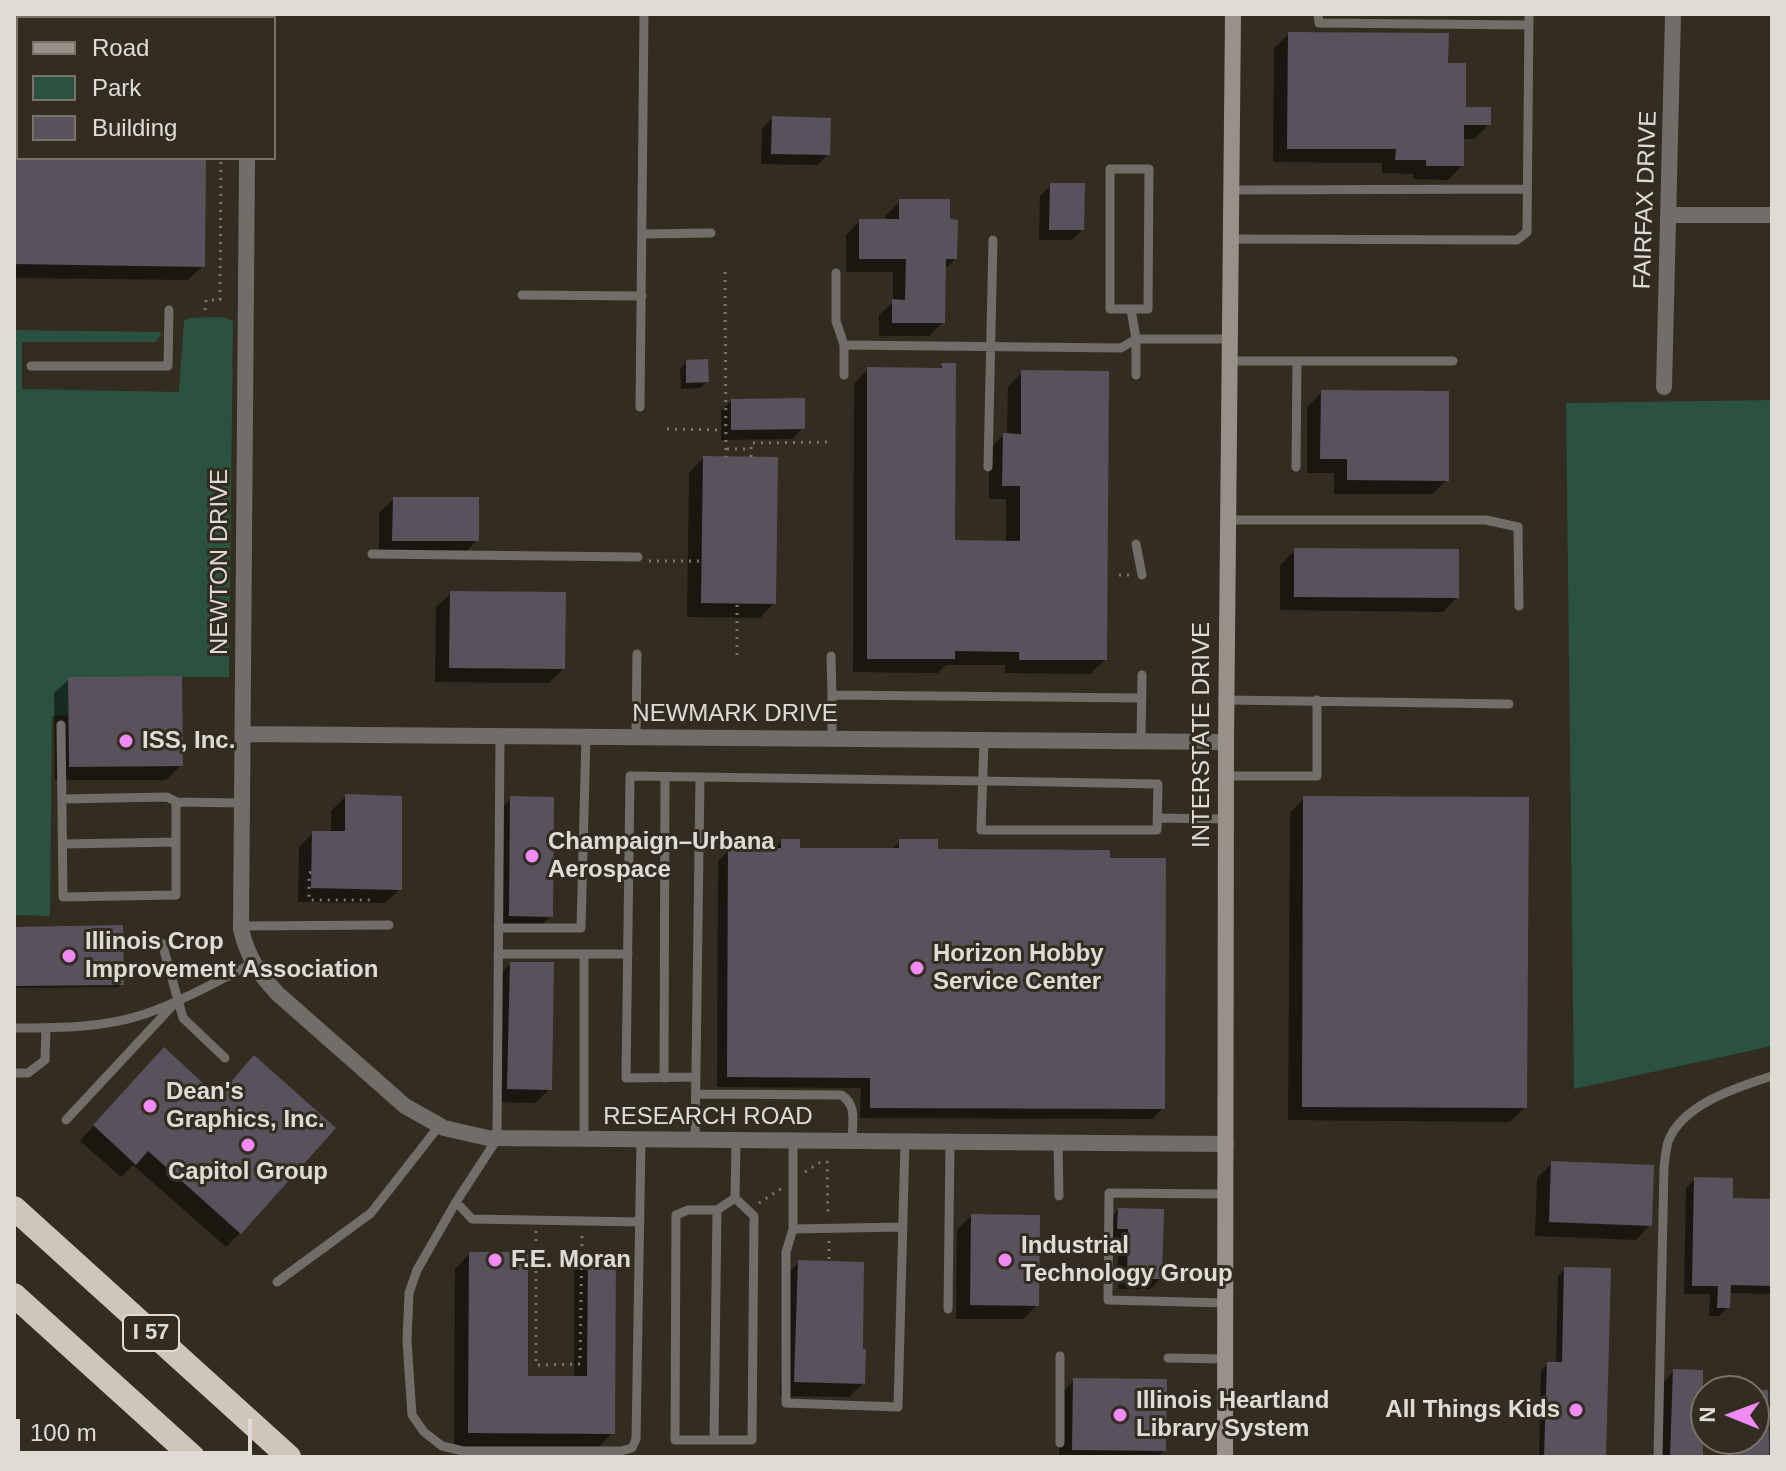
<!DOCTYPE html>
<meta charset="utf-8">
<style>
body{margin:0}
#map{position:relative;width:1786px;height:1471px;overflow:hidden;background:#322c21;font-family:Helvetica,sans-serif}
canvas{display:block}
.frame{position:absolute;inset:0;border:16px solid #e0dcd5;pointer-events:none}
.legend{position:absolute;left:16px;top:16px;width:260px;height:144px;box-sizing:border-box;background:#322c21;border:2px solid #787269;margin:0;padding:10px 14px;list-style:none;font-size:24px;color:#e0dcd5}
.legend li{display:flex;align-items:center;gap:16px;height:40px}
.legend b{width:40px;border:2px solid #787269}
.north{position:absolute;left:1690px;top:1375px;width:80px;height:80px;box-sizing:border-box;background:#322c21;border:2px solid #787269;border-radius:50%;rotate:271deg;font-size:22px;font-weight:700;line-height:32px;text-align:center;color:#e0dcd5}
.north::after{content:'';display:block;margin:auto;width:28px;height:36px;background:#f08bf6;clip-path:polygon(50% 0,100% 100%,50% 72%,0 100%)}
.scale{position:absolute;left:16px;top:1419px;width:236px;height:36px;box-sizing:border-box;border:4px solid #e0dcd5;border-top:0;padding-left:10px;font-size:24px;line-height:28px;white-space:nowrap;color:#e0dcd5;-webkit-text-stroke:6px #322c21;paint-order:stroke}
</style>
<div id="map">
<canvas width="1786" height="1471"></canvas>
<div class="frame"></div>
<ul class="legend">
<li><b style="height:10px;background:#979189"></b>Road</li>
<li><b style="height:22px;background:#2b5140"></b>Park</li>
<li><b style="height:22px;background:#59525d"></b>Building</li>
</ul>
<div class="north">N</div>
<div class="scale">100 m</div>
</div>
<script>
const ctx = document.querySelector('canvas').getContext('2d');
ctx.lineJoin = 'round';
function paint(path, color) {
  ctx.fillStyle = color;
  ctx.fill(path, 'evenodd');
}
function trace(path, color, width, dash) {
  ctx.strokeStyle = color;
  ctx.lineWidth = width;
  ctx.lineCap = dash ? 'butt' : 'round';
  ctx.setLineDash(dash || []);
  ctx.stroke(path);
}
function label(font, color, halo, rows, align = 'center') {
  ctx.font = font + ' Helvetica,sans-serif';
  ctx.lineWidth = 6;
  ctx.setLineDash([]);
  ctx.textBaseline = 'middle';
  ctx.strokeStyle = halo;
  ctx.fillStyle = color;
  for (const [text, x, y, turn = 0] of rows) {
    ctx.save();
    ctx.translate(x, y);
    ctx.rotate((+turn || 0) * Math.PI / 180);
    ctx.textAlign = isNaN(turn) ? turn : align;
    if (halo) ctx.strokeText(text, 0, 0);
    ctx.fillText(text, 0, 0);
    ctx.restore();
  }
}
const green = new Path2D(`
 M223,317L233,321L229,677H68V715L52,716L50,916L14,915V330L160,332L161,335L155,342H22V389L179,392L184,321L189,318Z
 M1772,400V1046L1574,1089L1566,403Z`);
const shadow = new Path2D(`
 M1289,34L1446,65L1464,109L1489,124L1474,139H1462V165L1448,180L1413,179V174L1382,173V163L1273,162L1274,48Z
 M14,39H18V158H204L203,266L188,280L14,278Z
 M772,118L828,154L818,165L761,164L762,129Z
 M1051,185L1082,230L1072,240H1039L1040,196Z
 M900,201L948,221L955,259L944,270L943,322L929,336H879V315L893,302V272H846V235L860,221H886V215Z
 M687,362L707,381L700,388L681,389L680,369Z
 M942,365L953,542L1006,543V499H989V450L1003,435H1007L1008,387L1022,372L1105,660L1090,674L1005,673V665H946L938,673L853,672L854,384L868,369L938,370Z
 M1322,392L1447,480L1432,494H1334V473H1307V407Z
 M731,401L803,428L792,439L721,440V411Z
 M703,458L774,603L760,618L687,617L689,473Z
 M394,499L477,540L463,555L379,554V513Z
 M1295,550L1457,597L1443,612L1280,610V565Z
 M451,593L563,669L549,683L435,682L436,607Z
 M69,679L181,765L166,780H55L54,693Z
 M346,796L400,889L385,903L298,902L299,847L313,833H331V811Z
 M511,798L551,916L536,931L495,930L497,813Z
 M1304,798L1525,1107L1510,1122L1288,1120L1290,813Z
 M782,841L798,850H891L900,841L936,851L1163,1108L1152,1119L860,1118L861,1088L717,1087L718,861L729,850H772Z
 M14,929L122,984L119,987L14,988Z
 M510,964L550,1089L535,1103L494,1102L496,978Z
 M149,1064L240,1233L226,1247L133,1165L121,1177L80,1141Z
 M1552,1163L1650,1225L1636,1240L1535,1236L1537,1178Z
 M1695,1179L1730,1200L1772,1201V1294L1728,1293V1307L1719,1316H1709L1710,1294H1684L1686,1188Z
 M1118,1210L1160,1279L1150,1289H1118V1239H1107L1108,1221Z
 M971,1216L1037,1305L1023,1319H956L957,1230Z
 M469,1254L526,1378H574V1270L588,1255L613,1433L598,1447H454L455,1269Z
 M799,1262L863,1383L849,1397L780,1396L785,1277Z
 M1565,1269L1604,1457H1539L1541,1370L1548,1364H1556L1558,1276Z
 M1674,1371L1701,1457H1656L1660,1386Z
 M1074,1380L1164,1450L1158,1457H1059L1060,1395Z`);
const building = new Path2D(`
 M1288,32L1449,33L1448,63H1466V107H1491V125H1464V166H1426V160H1395L1396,149H1287Z
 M772,116L831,118L830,155L771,154Z
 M14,158H206L205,267L14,264Z
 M1050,183H1085L1084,230H1049Z
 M899,199H950V219L958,220L957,259H946L945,323H892V299L905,300L906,259H859V219H899Z
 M708,359L709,382L686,383V360Z
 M941,363H956L955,540L1020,541V486H1002L1003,433L1021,434V370L1109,371L1107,660H1019V652L955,651V659H867V367L942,368Z
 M1321,390L1449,391V481L1347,480V459H1320Z
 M805,398V429L731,430V399Z
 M703,456L778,457L776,604L701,603Z
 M393,497H479V541H392Z
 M1294,548L1459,549V598L1294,597Z
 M450,591L566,592L565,669L449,668Z
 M182,676L183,766L69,767L68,677Z
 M345,794L402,796V890L311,888L312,831H345Z
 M510,796L554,797L553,917L509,916Z
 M1303,796L1529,797L1527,1108L1302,1107Z
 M781,839H800V848H899V839H938V849L1110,850V858H1166L1165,1109L870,1108V1078L727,1077L728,848H781Z
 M123,925L124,985L14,986V927Z
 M510,962H554L552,1090L507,1089Z
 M164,1047L218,1097L254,1055L336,1128L241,1234L148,1151L136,1165L93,1125Z
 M1551,1161L1654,1165L1652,1226L1549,1222Z
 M1694,1177L1733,1178V1198L1772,1199V1286L1731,1285L1730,1308H1717L1718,1286H1692Z
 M1118,1208L1164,1209L1162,1279H1127L1128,1229H1117Z
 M971,1214L1040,1215L1039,1306L970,1305Z
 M469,1252H528V1376H587L588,1253H616L615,1434L468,1433Z
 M798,1260L864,1262L863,1349H866L865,1384L794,1382Z
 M1564,1267L1611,1268L1606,1457H1544L1547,1362H1562Z
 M1673,1369L1703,1370V1457H1670Z
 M1073,1378L1167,1379L1166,1451L1072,1450Z
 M1754,1390H1768L1769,1457H1735V1442L1738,1439H1754Z`);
const path = new Path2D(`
 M725,272L726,457
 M205,310L206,300H220L221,158
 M667,429L723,430
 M727,449H751
 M751,457V443L830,442
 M649,561H701
 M1119,575H1130
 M737,655V604
 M311,872L309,873V900H375
 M805,1172L819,1163L827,1162L828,1217
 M759,1203L782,1188
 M536,1231V1365L580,1364L582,1233
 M829,1241V1261`);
const lane = new Path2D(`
 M1318,14L1319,23L1529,25
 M1110,169H1149L1148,309H1110Z
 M1232,190L1527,189
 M643,234L711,233
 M1231,239L1517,240L1527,232L1529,14
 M836,273V321L844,345V375
 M522,295L642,296
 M1131,309L1136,339V375
 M844,345L1121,348L1136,339H1230
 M1230,361H1453
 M31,366H168L169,310
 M640,407L644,14
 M988,467L993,240
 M1296,467L1297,361
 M1228,520H1486L1518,527L1519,606
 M1136,544L1142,575
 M372,554L638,557
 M831,656L832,695L1142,698
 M832,695V739
 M1227,700L1509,704
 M61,725L63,897L176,895V802L242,803
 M500,737L497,1139L456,1202L417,1270L409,1293L407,1341L412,1415L424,1432L442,1446L463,1451H621L632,1448L636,1439L641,1140
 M636,737L637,654
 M1141,741L1142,675
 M1226,776H1317V700
 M62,799L167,797L177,802
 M1157,818L1226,819
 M63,844L176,842
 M242,926L389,925
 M498,928H581L586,737
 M162,943L183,1018L225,1058
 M498,954H584V1140
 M584,954H628
 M14,1028C57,1028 104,1028 145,1014C182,1001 218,981 253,963
 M14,1073H28L45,1060L46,1028
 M696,1077L626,1078L630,776C806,777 982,781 1158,784L1157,830H981L984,740
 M664,1078L665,777
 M696,1094L841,1095C858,1105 852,1124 852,1142
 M66,1120L175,1003
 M695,1141L700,777
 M793,1141V1229L786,1252V1403L898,1407L905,1142
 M1058,1143L1059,1196
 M456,1202L472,1219L640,1222
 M717,1210H688L676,1215L675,1440H752L754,1216L735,1198L736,1141
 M793,1229L903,1227
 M277,1282L371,1213L439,1126
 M1225,1303L1108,1300L1109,1193L1226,1194
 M948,1309L950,1143
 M1168,1358L1225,1359
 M714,1440L717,1210L735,1198
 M1060,1443V1356
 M1658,1457L1664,1167C1665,1159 1666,1149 1668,1142C1682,1104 1738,1087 1772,1076`);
const street = new Path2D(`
 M248,14V18
 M247,158L241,929C247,956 259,974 278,994L405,1106L444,1128L488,1138L1226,1144
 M1670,215H1772
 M1664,387L1673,14
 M243,734L1226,742`);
const secondary = new Path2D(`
 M1225,1457L1226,742L1233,14`);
const highway = new Path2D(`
 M14,1208L289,1457
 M14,1295L193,1457`);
const markers = [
 [126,741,8,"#f08bf6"],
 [532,856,8,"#f08bf6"],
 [69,956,8,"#f08bf6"],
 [917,968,8,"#f08bf6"],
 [150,1106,8,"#f08bf6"],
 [248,1145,8,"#f08bf6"],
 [495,1260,8,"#f08bf6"],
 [1005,1260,8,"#f08bf6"],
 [1576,1410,8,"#f08bf6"],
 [1120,1415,8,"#f08bf6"]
];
const shields = [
 [151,1333,56]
];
const shieldNames = [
 ["I 57",151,1333]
];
const streetNames = [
 ["FAIRFAX DRIVE",1646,200,-88],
 ["NEWTON DRIVE",220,562,-90],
 ["NEWMARK DRIVE",735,714],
 ["INTERSTATE DRIVE",1202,735,-90],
 ["RESEARCH ROAD",708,1117]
];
const poiNames = [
 ["ISS, Inc.",142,741],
 ["Champaign–Urbana",548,842],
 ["Aerospace",548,870],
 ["Illinois Crop",85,942],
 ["Improvement Association",85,970],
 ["Horizon Hobby",933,954],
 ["Service Center",933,982],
 ["Dean's",166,1092],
 ["Graphics, Inc.",166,1120],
 ["Capitol Group",248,1172,"center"],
 ["Industrial",1021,1246],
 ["Technology Group",1021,1274],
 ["F.E. Moran",511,1260],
 ["Illinois Heartland",1136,1401],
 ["Library System",1136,1429],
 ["All Things Kids",1560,1410,"right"]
];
paint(green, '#2b5140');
paint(shadow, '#0007');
paint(building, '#59525d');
trace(path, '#7d786f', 3, [2, 6]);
trace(lane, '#716d68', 9);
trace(street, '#716d68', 16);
trace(secondary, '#979189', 16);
trace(highway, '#d0c5b9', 24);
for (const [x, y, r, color] of markers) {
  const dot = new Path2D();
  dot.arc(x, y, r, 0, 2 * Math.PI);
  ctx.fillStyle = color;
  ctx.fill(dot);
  trace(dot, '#322c21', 3);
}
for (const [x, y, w] of shields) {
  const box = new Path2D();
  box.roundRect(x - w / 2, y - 18, w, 36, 6);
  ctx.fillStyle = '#322c21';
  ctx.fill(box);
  trace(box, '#e0dcd5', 2);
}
label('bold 22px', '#e0dcd5', null, shieldNames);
label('24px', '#e0dcd5', '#322c21', streetNames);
label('bold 24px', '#e0dcd5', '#322c21', poiNames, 'left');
</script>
